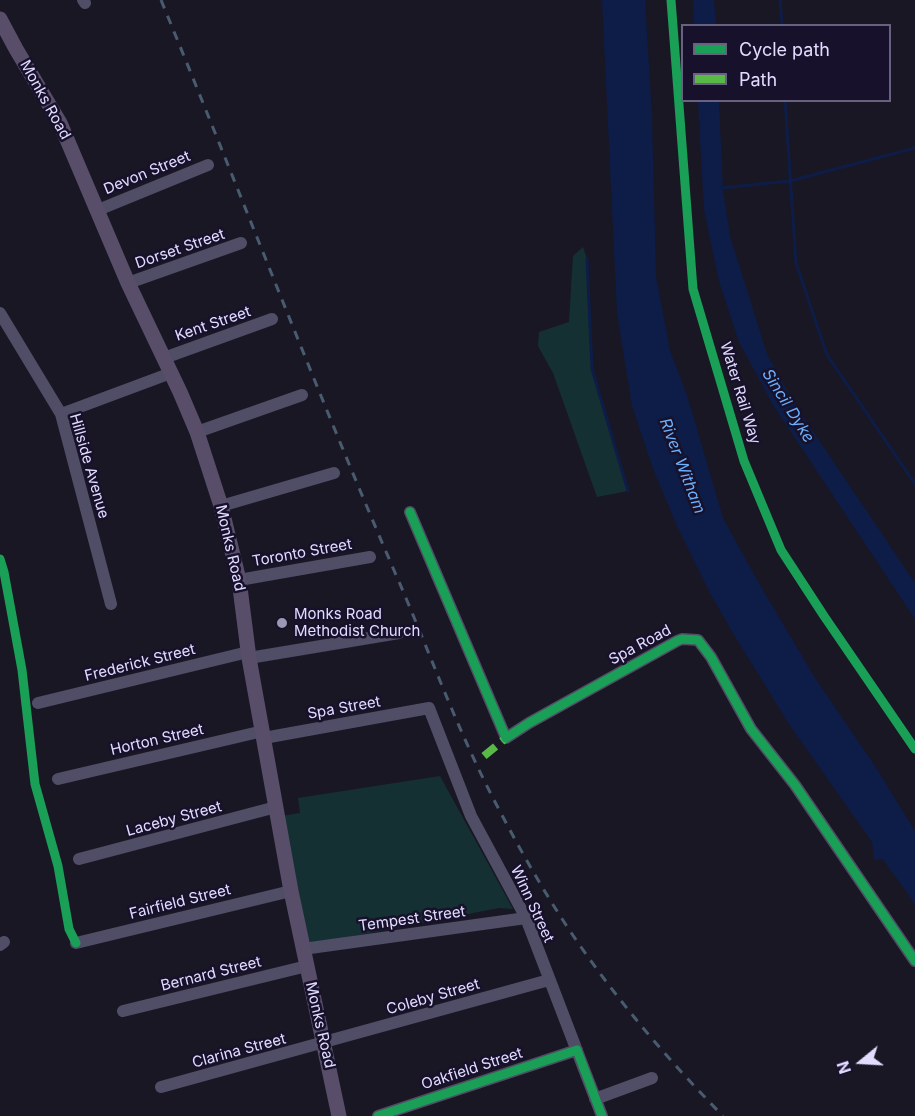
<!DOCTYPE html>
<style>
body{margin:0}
#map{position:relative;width:915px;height:1116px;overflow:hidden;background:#1a1725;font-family:Inter,sans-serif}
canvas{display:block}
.legend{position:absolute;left:681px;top:24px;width:210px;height:78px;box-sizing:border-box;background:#17112b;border:2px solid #686280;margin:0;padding:8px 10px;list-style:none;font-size:18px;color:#e2dcff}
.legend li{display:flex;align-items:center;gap:12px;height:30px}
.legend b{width:30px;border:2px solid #686280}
.north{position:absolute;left:831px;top:1032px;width:60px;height:60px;-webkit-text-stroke:4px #17112b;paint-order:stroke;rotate:252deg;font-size:16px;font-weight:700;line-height:24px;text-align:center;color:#e2dcff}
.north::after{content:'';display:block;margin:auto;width:21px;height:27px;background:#e2dcff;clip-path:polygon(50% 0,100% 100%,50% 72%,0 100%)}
</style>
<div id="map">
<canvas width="915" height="1116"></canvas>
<ul class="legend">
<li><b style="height:8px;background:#1a9f57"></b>Cycle path</li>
<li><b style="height:8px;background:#58b947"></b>Path</li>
</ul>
<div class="north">N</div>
</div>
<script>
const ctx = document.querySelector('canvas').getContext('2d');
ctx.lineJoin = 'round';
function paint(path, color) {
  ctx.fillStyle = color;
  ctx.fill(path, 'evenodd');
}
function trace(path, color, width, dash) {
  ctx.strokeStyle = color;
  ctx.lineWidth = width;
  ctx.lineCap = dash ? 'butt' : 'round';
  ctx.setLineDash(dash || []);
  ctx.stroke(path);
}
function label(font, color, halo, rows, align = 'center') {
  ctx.font = font + ' Inter,sans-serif';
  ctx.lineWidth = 5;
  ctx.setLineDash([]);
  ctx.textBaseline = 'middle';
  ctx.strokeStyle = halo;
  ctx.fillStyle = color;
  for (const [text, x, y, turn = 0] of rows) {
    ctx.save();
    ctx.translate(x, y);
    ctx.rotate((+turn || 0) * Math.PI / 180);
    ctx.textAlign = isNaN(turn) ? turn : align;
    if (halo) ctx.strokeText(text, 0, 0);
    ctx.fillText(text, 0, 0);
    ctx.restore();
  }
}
const green = new Path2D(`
 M583,247L587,259L592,369L628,491L597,497L553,373L538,346L539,332L569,322L573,256Z
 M440,776L513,909L499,908L307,945L281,816L300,813L298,798Z`);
const water = new Path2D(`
 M602,0H645L652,117L656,276L670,351L687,395L723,518L757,580L815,678L875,766L915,831V905C906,889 893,875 883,859L874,860L872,842L791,727L734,635L710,593L677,526L652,466L632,406L617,313Z
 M693,0H714L716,25H694Z
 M698,101H719L723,191L730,236L767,354L794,403L915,583V619L773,405L739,342L719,281L704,210Z`);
const stream = new Path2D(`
 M780,0L782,26
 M785,100L796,263L827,355L915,484
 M721,188L790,181L915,148
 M587,259L592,369L628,491`);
const minor = new Path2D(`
 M83,0L85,3
 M98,210L208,165
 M128,283L241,243
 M0,313L61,414L111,604
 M164,358L272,319
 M61,414L171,373
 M197,432L302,395
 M221,506L334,473
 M410,512L506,738L529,723L677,641L682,639L698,640L711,657L751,729L795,785L915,961
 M239,580L370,557
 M249,658L399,633
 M38,703L248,652
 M264,738L429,708L471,816L526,918L602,1116
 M58,779L263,731
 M79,859L276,807
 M76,943L291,891
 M0,945L4,942
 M303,949L526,918
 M123,1011L307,966
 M161,1087L549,980
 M595,1099L652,1078
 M378,1116L577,1050`);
const major = new Path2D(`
 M0,19L16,49L60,123L128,283L180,392L197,432L221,506L239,580L249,658L291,891L339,1116`);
const rail = new Path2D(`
 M161,0C239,189 312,380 393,568C427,645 455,725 494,800C520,850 548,900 581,947C623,1007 671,1063 723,1116`);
const quiet = new Path2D(`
 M484,756L506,738`);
const cycleway = new Path2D(`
 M671,0L693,289L744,461L781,550L824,616L915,749
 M410,512L506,738L529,723L677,641L682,639L698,640L711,657L751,729L795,785L915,961
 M0,559L4,572L22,670L35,784L58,866L69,929L76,943
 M378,1116L577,1050L602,1116`);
const markers = [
 [282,623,6,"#9c97b3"]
];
const streetNames = [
 ["Monks Road",45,100,61],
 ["Devon Street",147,173,-22],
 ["Dorset Street",180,249,-19],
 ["Kent Street",213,324,-19],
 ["Water Rail Way",740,393,73],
 ["Hillside Avenue",89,466,74],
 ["Monks Road",230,548,77],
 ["Toronto Street",302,553,-10],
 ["Spa Road",640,645,-28],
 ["Frederick Street",140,663,-14],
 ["Spa Street",344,708,-10],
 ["Horton Street",157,740,-13],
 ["Laceby Street",174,819,-15],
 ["Fairfield Street",180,902,-14],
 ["Winn Street",532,904,65],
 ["Tempest Street",412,919,-8],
 ["Bernard Street",211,974,-14],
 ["Coleby Street",433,997,-16],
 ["Monks Road",320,1025,77],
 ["Clarina Street",239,1051,-15],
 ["Oakfield Street",472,1069,-18]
];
const poiNames = [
 ["Monks Road",294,614],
 ["Methodist Church",294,631]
];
const waterNames = [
 ["Sincil Dyke",788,406,58],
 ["River Witham",682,466,69]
];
paint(green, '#153033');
paint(water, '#0d1d47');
trace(stream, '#0d1d47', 3);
trace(minor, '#504d66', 12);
trace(major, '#594e6a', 15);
trace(rail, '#485b6f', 3, [9, 8]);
trace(quiet, '#58b947', 8, [15, 8]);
trace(cycleway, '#1a9f57', 9);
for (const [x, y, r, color] of markers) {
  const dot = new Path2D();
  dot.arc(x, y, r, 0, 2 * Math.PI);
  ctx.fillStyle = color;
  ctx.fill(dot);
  trace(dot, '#17112b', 2);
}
label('15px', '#e2dcff', '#17112b', streetNames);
label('15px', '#e2dcff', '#17112b', poiNames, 'left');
label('italic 16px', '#6bb1fe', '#17112b', waterNames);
</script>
